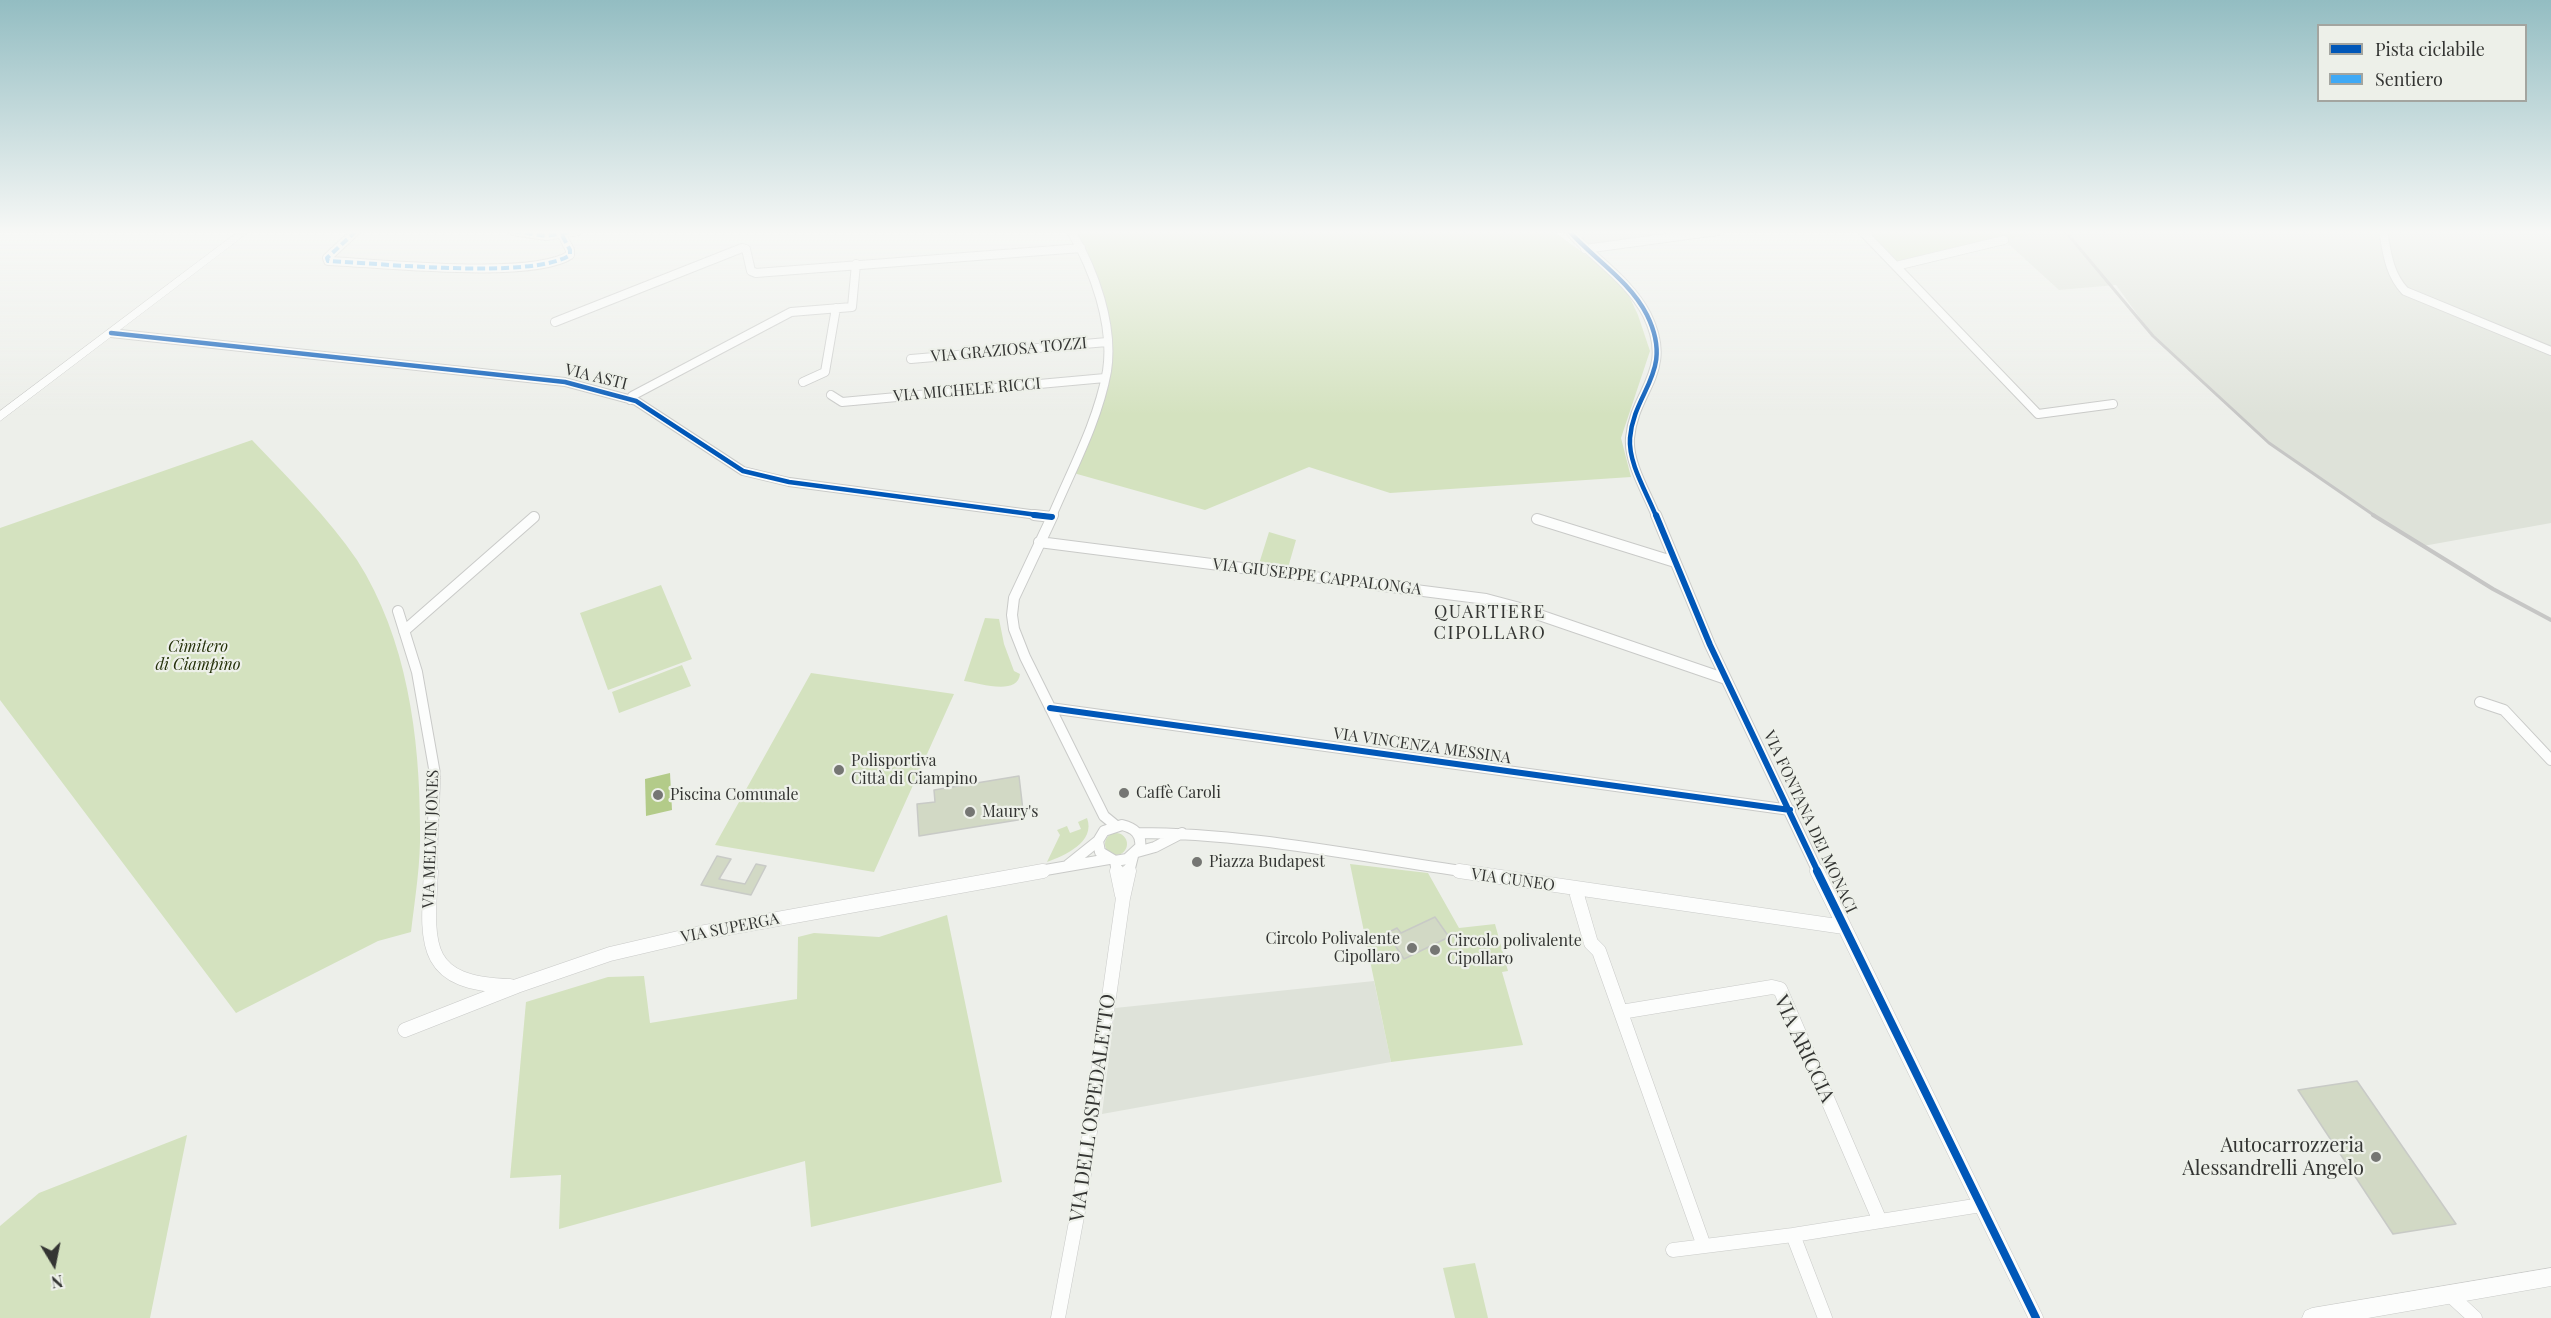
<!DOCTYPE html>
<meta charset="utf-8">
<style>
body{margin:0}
#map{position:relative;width:2551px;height:1318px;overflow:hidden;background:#edefea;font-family:"Playfair Display",serif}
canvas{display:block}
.legend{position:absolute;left:2317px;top:24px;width:210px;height:78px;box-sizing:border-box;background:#edf0e9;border:2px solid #a3a5a0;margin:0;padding:8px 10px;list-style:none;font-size:18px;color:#343533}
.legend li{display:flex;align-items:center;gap:12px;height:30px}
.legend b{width:30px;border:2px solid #a3a5a0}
.north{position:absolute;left:24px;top:1234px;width:60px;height:60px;-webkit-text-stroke:4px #edf0e9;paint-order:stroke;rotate:170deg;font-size:16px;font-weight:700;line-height:24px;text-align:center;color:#343533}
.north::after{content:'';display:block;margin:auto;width:21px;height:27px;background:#343533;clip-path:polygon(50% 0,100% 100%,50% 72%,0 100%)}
</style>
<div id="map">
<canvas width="2551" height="1318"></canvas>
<ul class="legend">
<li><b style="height:8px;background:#0057b8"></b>Pista ciclabile</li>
<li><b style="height:8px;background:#3fa9f5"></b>Sentiero</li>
</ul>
<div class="north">N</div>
</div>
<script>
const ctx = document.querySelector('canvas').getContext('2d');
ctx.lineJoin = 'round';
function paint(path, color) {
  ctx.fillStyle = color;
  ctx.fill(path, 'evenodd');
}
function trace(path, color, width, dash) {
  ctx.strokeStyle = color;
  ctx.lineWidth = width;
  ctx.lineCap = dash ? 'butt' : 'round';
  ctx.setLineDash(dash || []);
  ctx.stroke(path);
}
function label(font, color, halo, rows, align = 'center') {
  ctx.font = font + ' "Playfair Display",serif';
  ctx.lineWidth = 4.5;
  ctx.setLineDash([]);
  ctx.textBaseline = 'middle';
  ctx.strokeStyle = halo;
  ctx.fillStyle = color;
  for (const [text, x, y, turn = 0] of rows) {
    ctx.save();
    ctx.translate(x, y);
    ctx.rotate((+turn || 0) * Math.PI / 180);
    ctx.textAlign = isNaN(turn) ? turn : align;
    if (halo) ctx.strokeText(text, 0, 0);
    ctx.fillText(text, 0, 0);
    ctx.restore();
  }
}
const built = new Path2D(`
 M1572,231H1707L1588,248Z
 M2044,231H2551V523L2423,546L2388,525L2269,443L2153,336L2116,285L2059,290L2004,240Z
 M1374,981L1391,1062L1102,1114L1115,1008Z`);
const green = new Path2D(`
 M1071,231H1553L1622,281L1638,315L1650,351L1621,438L1631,477L1390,493L1309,467L1205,510L1070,472L1107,369L1101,304Z
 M1862,231H2044L1896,266Z
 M252,440C289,479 327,516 357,560C407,638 420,737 420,828C421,862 415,898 411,932L378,941L236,1013L0,700V528Z
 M1269,532L1296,540L1287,571L1258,567Z
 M661,585L692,659L608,690L580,613Z
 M985,618L999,619L1004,644L1014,671L1020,674C1018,696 979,683 964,681Z
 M682,665L691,686L619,713L612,692Z
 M811,673L954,694L874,872L715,845Z
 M1087,818C1096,842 1064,856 1047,862L1060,835L1057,830L1067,826L1070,833L1081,829L1078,822Z
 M1105 844a11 11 0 1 1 22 0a11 11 0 1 1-22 0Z
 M1350,864L1428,873L1459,928L1495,924L1508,971L1502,972L1523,1045L1391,1062Z
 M947,915L1002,1182L811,1227L805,1161L559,1229L561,1175L510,1178L526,1002L608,977L644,976L650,1023L797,999L798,937L814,933L879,937Z
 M187,1135L150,1318H0V1226L39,1193Z
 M1475,1263L1488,1318H1455L1443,1268Z`);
const water = new Path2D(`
 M670,773L672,810L646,816L645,779Z`);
const building = new Path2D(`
 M1019,776L1024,819L919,836L917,804L935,802L934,790Z
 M717,856L731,859L719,879L745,884L756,864L766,866L751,895L701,885Z
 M1435,917L1449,937L1404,959L1387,933L1397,928L1401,933Z
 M2357,1081L2456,1224L2393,1234L2298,1090Z`);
const minorFar2 = new Path2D(`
 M356,231L327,258L328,261C379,263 532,280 570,255V250L562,235
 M513,231L546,236L578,231
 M1569,231C1595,260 1629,280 1647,315C1675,372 1634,390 1630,438C1628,463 1647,493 1656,516
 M1862,231L2038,414L2113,404
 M2383,231C2387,253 2389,274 2405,291L2551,351
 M1585,249L1717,231
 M1896,266L2004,240
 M555,322L742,248L746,249L751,271L756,273L1081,248
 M111,333L565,382L636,401L743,471L789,482L1045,516
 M911,359L1107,342
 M803,382L825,372L836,308
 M831,395L842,402L1105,378
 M630,400L632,396L791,312L852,307L856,264
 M1052,516C1072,469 1098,421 1107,371C1114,325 1094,270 1071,231`);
const minorFar1 = new Path2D(`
 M1034,515L1052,517
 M1053,515L1014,598L1012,615L1014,629L1025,657L1104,816L1115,825
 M1656,515L1710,645L1818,872
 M1537,519L1675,562
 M1039,542L1486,599L1516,607L1726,679
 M398,611L417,672L435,774L431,872
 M404,631L534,517
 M2480,702L2504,710L2551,760
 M1050,708L1790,810
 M1122,825C1134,828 1142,834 1140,847L1127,859L1115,861L1100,852L1098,841L1104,831Z
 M1138,833C1249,833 1360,857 1469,872
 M1137,852L1155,847L1182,833
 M1115,861L1117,872
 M1068,865L1098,841
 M1034,872L1109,859
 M1129,872L1133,856`);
const minor = new Path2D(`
 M431,871C427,944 421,984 510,986
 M1117,871L1122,895
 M1459,871L1844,927
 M1817,871L2036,1318
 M1577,895L1591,943L1599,951L1704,1246
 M1621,1012L1772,987L1780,989L1880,1221
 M405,1030L517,986L610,954L700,933L1043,871
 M1793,1235L1981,1205
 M1673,1250L1793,1235L1825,1318
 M2450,1295L2475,1318
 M1058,1318L1081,1195L1123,898L1129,871`);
const secondary = new Path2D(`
 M239,231H250L0,421V411Z
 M2551,1268V1286L2368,1318H2302L2305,1311L2312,1308Z`);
const railFar1 = new Path2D(`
 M2065,231L2153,336L2269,443L2375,516`);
const rail = new Path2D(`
 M2373,515L2493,589L2551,620`);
const quiet = new Path2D(`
 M356,231L327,258L328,261C379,263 532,280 570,255V250L562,235
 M513,231L546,236L578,231`);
const cyclewayFar2 = new Path2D(`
 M1569,231C1595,260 1629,280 1647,315C1675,372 1634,390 1630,438C1628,463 1647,493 1656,516
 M111,333L565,382L636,401L743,471L789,482L1045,516`);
const cyclewayFar1 = new Path2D(`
 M1034,515L1052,517
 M1656,515L1710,645L1818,872
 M1050,708L1790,810`);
const cycleway = new Path2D(`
 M1817,871L2036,1318`);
const markers = [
 [839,770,6,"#757673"],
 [1124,793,6,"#757673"],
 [658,795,6,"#757673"],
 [970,812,6,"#757673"],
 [1197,862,6,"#757673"],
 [1412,948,6,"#757673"],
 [1435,950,6,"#757673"],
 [2376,1157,6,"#757673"]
];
const streetNames = [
 ["VIA GRAZIOSA TOZZI",1009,350,-5],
 ["VIA ASTI",596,377,14],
 ["VIA MICHELE RICCI",967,390,-5],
 ["VIA GIUSEPPE CAPPALONGA",1317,577,7],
 ["VIA VINCENZA MESSINA",1422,746,8],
 ["VIA FONTANA DEI MONACI",1810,822,65],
 ["VIA MELVIN JONES",431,839,-88],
 ["VIA CUNEO",1513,880,8],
 ["VIA SUPERGA",730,928,-11]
];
const parkNames = [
 ["Cimitero",198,647],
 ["di Ciampino",198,665]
];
const poiNames = [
 ["Polisportiva",851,761],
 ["Città di Ciampino",851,779],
 ["Caffè Caroli",1136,793],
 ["Piscina Comunale",670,795],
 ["Maury's",982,812],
 ["Piazza Budapest",1209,862],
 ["Circolo Polivalente",1400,939,"right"],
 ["Cipollaro",1400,957,"right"],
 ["Circolo polivalente",1447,941],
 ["Cipollaro",1447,959]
];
const neighbourhoodNames = [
 ["QUARTIERE",1490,612],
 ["CIPOLLARO",1490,633]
];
const nearStreetnames = [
 ["VIA ARICCIA",1804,1049,65],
 ["VIA DELL'OSPEDALETTO",1093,1108,-82]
];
const nearPoinames = [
 ["Autocarrozzeria",2364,1146],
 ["Alessandrelli Angelo",2364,1169]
];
paint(built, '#dee2d9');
paint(green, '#d4e2bf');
paint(water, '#b3cb89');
paint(building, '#d2d9c5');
trace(building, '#c8cac6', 1.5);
trace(minorFar2, '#c9cac8', 10);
trace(minorFar1, '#c9cac8', 12);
trace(minor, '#c9cac8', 15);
trace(secondary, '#c9cac8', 1);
trace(minorFar2, '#fcfdfc', 8);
trace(minorFar1, '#fcfdfc', 10);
trace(minor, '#fcfdfc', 14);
paint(secondary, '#fcfdfc');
trace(railFar1, '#c6c6c5', 3);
trace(rail, '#c6c6c5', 4);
trace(quiet, '#3fa9f5', 4, [8, 4]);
trace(cyclewayFar2, '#0057b8', 4.5);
trace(cyclewayFar1, '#0057b8', 6);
trace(cycleway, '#0057b8', 8);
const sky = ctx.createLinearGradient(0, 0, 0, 415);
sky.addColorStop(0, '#93bdc2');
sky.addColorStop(0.56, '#f7f8f6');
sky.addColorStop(1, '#f7f8f600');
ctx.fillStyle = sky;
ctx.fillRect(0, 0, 2551, 415);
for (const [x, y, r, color] of markers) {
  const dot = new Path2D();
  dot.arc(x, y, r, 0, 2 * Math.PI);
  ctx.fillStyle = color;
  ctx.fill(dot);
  trace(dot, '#edf0e9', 2);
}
label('16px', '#343533', '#edf0e9', streetNames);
label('italic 16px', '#232f08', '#edf0e9', parkNames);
label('16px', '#343533', '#edf0e9', poiNames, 'left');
ctx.letterSpacing = '1.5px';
label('18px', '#343533', '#edf0e9', neighbourhoodNames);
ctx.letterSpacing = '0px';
label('20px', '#343533', '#edf0e9', nearStreetnames);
label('20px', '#343533', '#edf0e9', nearPoinames, 'right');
</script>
